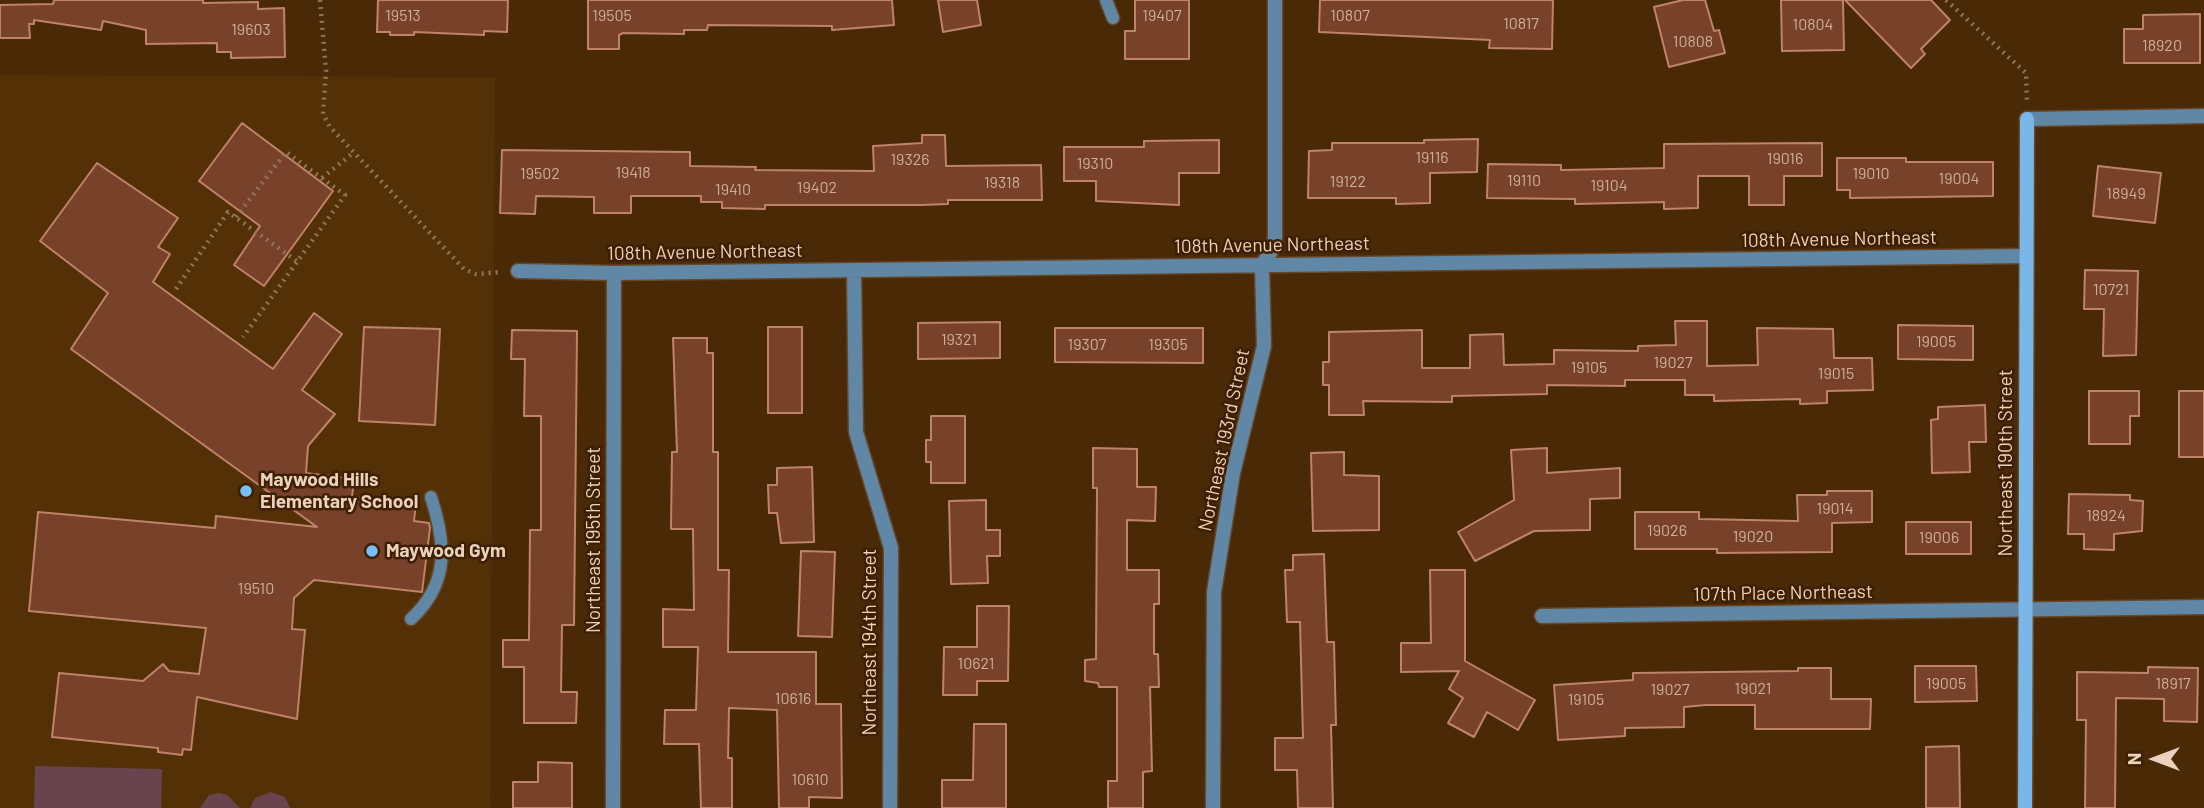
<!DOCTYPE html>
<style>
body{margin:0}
#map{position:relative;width:2204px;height:808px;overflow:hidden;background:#492906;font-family:Barlow,sans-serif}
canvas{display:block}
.north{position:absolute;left:2120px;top:724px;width:70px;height:70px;-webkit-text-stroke:5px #3e1f00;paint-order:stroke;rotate:270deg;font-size:19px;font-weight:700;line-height:28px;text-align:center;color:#ebd2bc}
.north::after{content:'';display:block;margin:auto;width:24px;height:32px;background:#ebd2bc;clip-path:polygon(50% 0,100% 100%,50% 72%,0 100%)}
</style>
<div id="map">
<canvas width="2204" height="808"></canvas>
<div class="north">N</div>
</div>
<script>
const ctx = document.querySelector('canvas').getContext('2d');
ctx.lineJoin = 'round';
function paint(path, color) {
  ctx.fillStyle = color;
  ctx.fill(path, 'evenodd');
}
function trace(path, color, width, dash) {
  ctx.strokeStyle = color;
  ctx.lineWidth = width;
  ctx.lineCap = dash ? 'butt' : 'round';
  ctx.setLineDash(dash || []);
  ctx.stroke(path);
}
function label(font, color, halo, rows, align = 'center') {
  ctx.font = font + ' Barlow,sans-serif';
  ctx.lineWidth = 5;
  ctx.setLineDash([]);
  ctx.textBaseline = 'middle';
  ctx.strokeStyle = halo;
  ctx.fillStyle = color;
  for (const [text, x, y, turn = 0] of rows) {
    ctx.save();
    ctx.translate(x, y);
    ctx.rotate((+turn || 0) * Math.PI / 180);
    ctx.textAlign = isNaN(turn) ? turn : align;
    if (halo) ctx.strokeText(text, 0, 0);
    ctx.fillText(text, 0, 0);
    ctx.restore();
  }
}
const built = new Path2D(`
 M0,75L495,77L490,808H0Z`);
const green = new Path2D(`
 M35,766L162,769L161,808H34Z
 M271,792L285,797L290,808H250L255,798Z
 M219,793L227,795L240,808H200L209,795Z`);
const building = new Path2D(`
 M54,0H203V3L258,2V9L284,8L285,57L231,58V52H217V43L146,44V30L103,21L101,30L34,20V24H29L30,38H0V5L53,4Z
 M378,0H508L507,32L484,31V35L414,32V35H390V32H377Z
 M588,0H892L894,25L832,30V26L708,25L707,30H684V34L623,33L619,35V49H588Z
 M938,0H977L981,25L943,32Z
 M1135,0H1189V59H1125V31H1135Z
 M1320,0H1553L1552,49L1489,48L1490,40L1319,32Z
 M1683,0H1705L1714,31L1719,30L1725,53L1669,67L1654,7Z
 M1781,0H1843L1844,50L1782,51Z
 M1845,0H1931L1950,20L1921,49L1925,54L1911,68Z
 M2200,14V63H2124V29H2143V15Z
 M242,123L333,191L264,286L234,265L260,226L199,181Z
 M922,135H945L946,166L1041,165L1042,200H948V204L921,205H765V209L722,208V202H701V196H631V213H594V197L536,196L535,214L500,213L502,150L690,152V166L756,167L755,170L874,171L873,146L922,143Z
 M1478,139L1477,172L1430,173V203L1396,204V198H1308L1309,151L1332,150V143H1424V140Z
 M1219,140V173H1179V205L1096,201V181H1064V147H1144V141Z
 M1822,143V176H1784V205H1749V176H1698V208L1664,209V202L1575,204V199L1487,198L1488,164L1561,165V170L1664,168V144Z
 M1837,158H1906V162H1993V196L1850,198V190H1837Z
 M97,163L178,218L158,247L170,254L153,282L273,369L314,313L342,334L302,390L335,414L308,446L306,473L354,479L352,497L416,503L414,521L429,523L430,528L422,592L314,580L294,598L292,629L305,630L297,719L197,697L191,750L183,749L182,755L158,752V748L52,737L59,673L143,681L163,664L169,671L199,674L206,628L29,611L38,512L215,528L216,516L317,527L71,349L108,293L40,241Z
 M2098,166L2161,173L2155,223L2093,216Z
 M2085,270L2138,271L2136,355L2103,356L2104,309H2084Z
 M1675,321H1707V366L1758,365L1757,328L1833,329L1834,358H1872L1873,390L1827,391V403L1800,404V399L1714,401V395H1685V380H1625V386L1547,385V394L1452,396V402L1363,401L1364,415H1329V385H1323V362H1329V332L1422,330V368H1470V335L1503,334L1504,365L1554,364V350L1638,351V346L1676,345Z
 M1000,322V358L918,359V323Z
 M1898,325L1973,326V360L1898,359Z
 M364,327L440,329L435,425L359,421Z
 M768,327H802V413H768Z
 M1055,328H1203V363L1055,362Z
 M512,330L577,331L574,625H562L561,692H577L576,723H524V667H503V640H529L530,530H541V416H524L525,359H511Z
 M673,338H707V353H713V452H718V570H729L728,652H816V704H841L842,798L809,797V808H779L777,710L729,708L728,758H732V808H701L699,744H664L665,710H696L698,647H663V609L694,610L693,529H671L672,452H677Z
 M2089,391H2139V416H2130V444H2089Z
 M2179,391H2204V457H2179Z
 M1985,405L1986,442H1969L1970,472L1932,473L1931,420L1938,419V407Z
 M931,416H965V483H931V462H926V440H931Z
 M1093,448L1137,449V487H1156L1155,521L1127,520V570H1159V604H1154V654H1158L1159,687H1150L1152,771L1143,772V808H1108V781H1117V687H1099L1098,683L1085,681V660L1096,659L1097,488H1093Z
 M1547,448V473L1620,468V498L1590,499V530L1534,531L1475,561L1458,532L1514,500L1511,450Z
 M1344,452V475L1379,476V530L1313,531L1311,453Z
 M812,467L814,542L781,543L777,513H769L768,485H777V468Z
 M1827,491H1872V522L1832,523V552L1717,553V549H1635V512H1699V519L1798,521L1797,495H1827Z
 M2069,494L2130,495V500L2143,501L2142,531L2114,534V550L2084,549V534H2068Z
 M986,500V530H1000V556H987L988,583L951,584L949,501Z
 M1906,522H1971V554H1906Z
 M801,551L835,552L832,637L798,636Z
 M1324,554L1327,642H1334L1336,725H1331L1333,808H1298L1297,770H1275V738H1303L1300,622H1287L1285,570H1293V555Z
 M1430,570H1465V661L1535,700L1518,730L1487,712L1474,737L1448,723L1463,698L1449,689L1459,671L1401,672V643H1431Z
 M977,606H1009L1008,681H977V695H943L944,647H977Z
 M1915,666H1976L1977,701L1915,702Z
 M2148,667L2198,668L2197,722L2164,721V699L2116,698L2115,808H2085L2086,720H2077V672L2148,673Z
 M1798,668H1831V699H1871L1870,729H1755V705H1706L1684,707V727L1625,728V736L1558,740L1554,685L1633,680V673L1798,671Z
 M974,724H1006V808H942V780H973Z
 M1959,746L1960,808H1926V747Z
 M538,762L572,763V808H513V782H538Z`);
const path = new Path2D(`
 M320,0L326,71L323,114L330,127L464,269L476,274L501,272
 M1946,0L2026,73L2027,100
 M322,178L353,153
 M236,217L286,152L345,195L243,337
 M176,289L228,212L298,262`);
const lane = new Path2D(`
 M1106,0L1113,18
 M411,619C450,583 446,543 431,497`);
const street = new Path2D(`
 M2027,119L2204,116
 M854,270L856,432L891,548L890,808
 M518,271L614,273L2025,256
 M1542,616L2204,607
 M613,808L614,273
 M1213,808L1214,592L1233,473L1264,346L1262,265L1275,245V0`);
const secondary = new Path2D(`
 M2025,808L2027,119`);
const markers = [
 [246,491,7,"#78bff7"],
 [372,551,7,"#78bff7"]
];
const numberNames = [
 ["19513",403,16],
 ["19505",612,16],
 ["19407",1162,16],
 ["10807",1350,16],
 ["10817",1521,24],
 ["10804",1813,25],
 ["19603",251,30],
 ["10808",1693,42],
 ["18920",2162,46],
 ["19116",1432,158],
 ["19016",1785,159],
 ["19326",910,160],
 ["19310",1095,164],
 ["19418",633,173],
 ["19502",540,174],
 ["19010",1871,174],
 ["19004",1959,179],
 ["19110",1524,181],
 ["19122",1348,182],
 ["19318",1002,183],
 ["19104",1609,186],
 ["19402",817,188],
 ["19410",733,190],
 ["18949",2126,194],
 ["10721",2111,290],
 ["19321",959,340],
 ["19005",1936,342],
 ["19307",1087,345],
 ["19305",1168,345],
 ["19027",1673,363],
 ["19105",1589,368],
 ["19015",1836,374],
 ["19014",1835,509],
 ["18924",2106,516],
 ["19026",1667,531],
 ["19020",1753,537],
 ["19006",1939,538],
 ["19510",256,589],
 ["10621",976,664],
 ["19005",1946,684],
 ["18917",2173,684],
 ["19021",1753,689],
 ["19027",1670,690],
 ["10616",793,699],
 ["19105",1586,700],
 ["10610",810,780]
];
const streetNames = [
 ["108th Avenue Northeast",1839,239,-1],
 ["108th Avenue Northeast",1272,245,-1],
 ["108th Avenue Northeast",705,252,-1],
 ["Northeast 193rd Street",1224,440,-78],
 ["Northeast 190th Street",2006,463,-90],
 ["Northeast 195th Street",594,540,-90],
 ["107th Place Northeast",1783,593,-1],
 ["Northeast 194th Street",870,642,-90]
];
const poiNames = [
 ["Maywood Hills",260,480],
 ["Elementary School",260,502],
 ["Maywood Gym",386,551]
];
paint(built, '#543006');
paint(green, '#69434d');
paint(building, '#77412a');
trace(building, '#bf836a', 2);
trace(lane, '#664727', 15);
trace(street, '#664727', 17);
trace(secondary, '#664727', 17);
trace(path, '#917457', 4.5, [2, 5]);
trace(lane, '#6087a6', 12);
trace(street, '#6087a6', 14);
trace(secondary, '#78b7e8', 14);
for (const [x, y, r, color] of markers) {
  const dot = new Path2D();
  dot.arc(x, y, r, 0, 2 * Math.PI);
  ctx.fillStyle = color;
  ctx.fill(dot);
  trace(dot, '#3e1f00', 2.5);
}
label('16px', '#ceae98', null, numberNames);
label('19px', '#ebd2bc', '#3e1f00', streetNames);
label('bold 19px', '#ebd2bc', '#3e1f00', poiNames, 'left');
</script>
